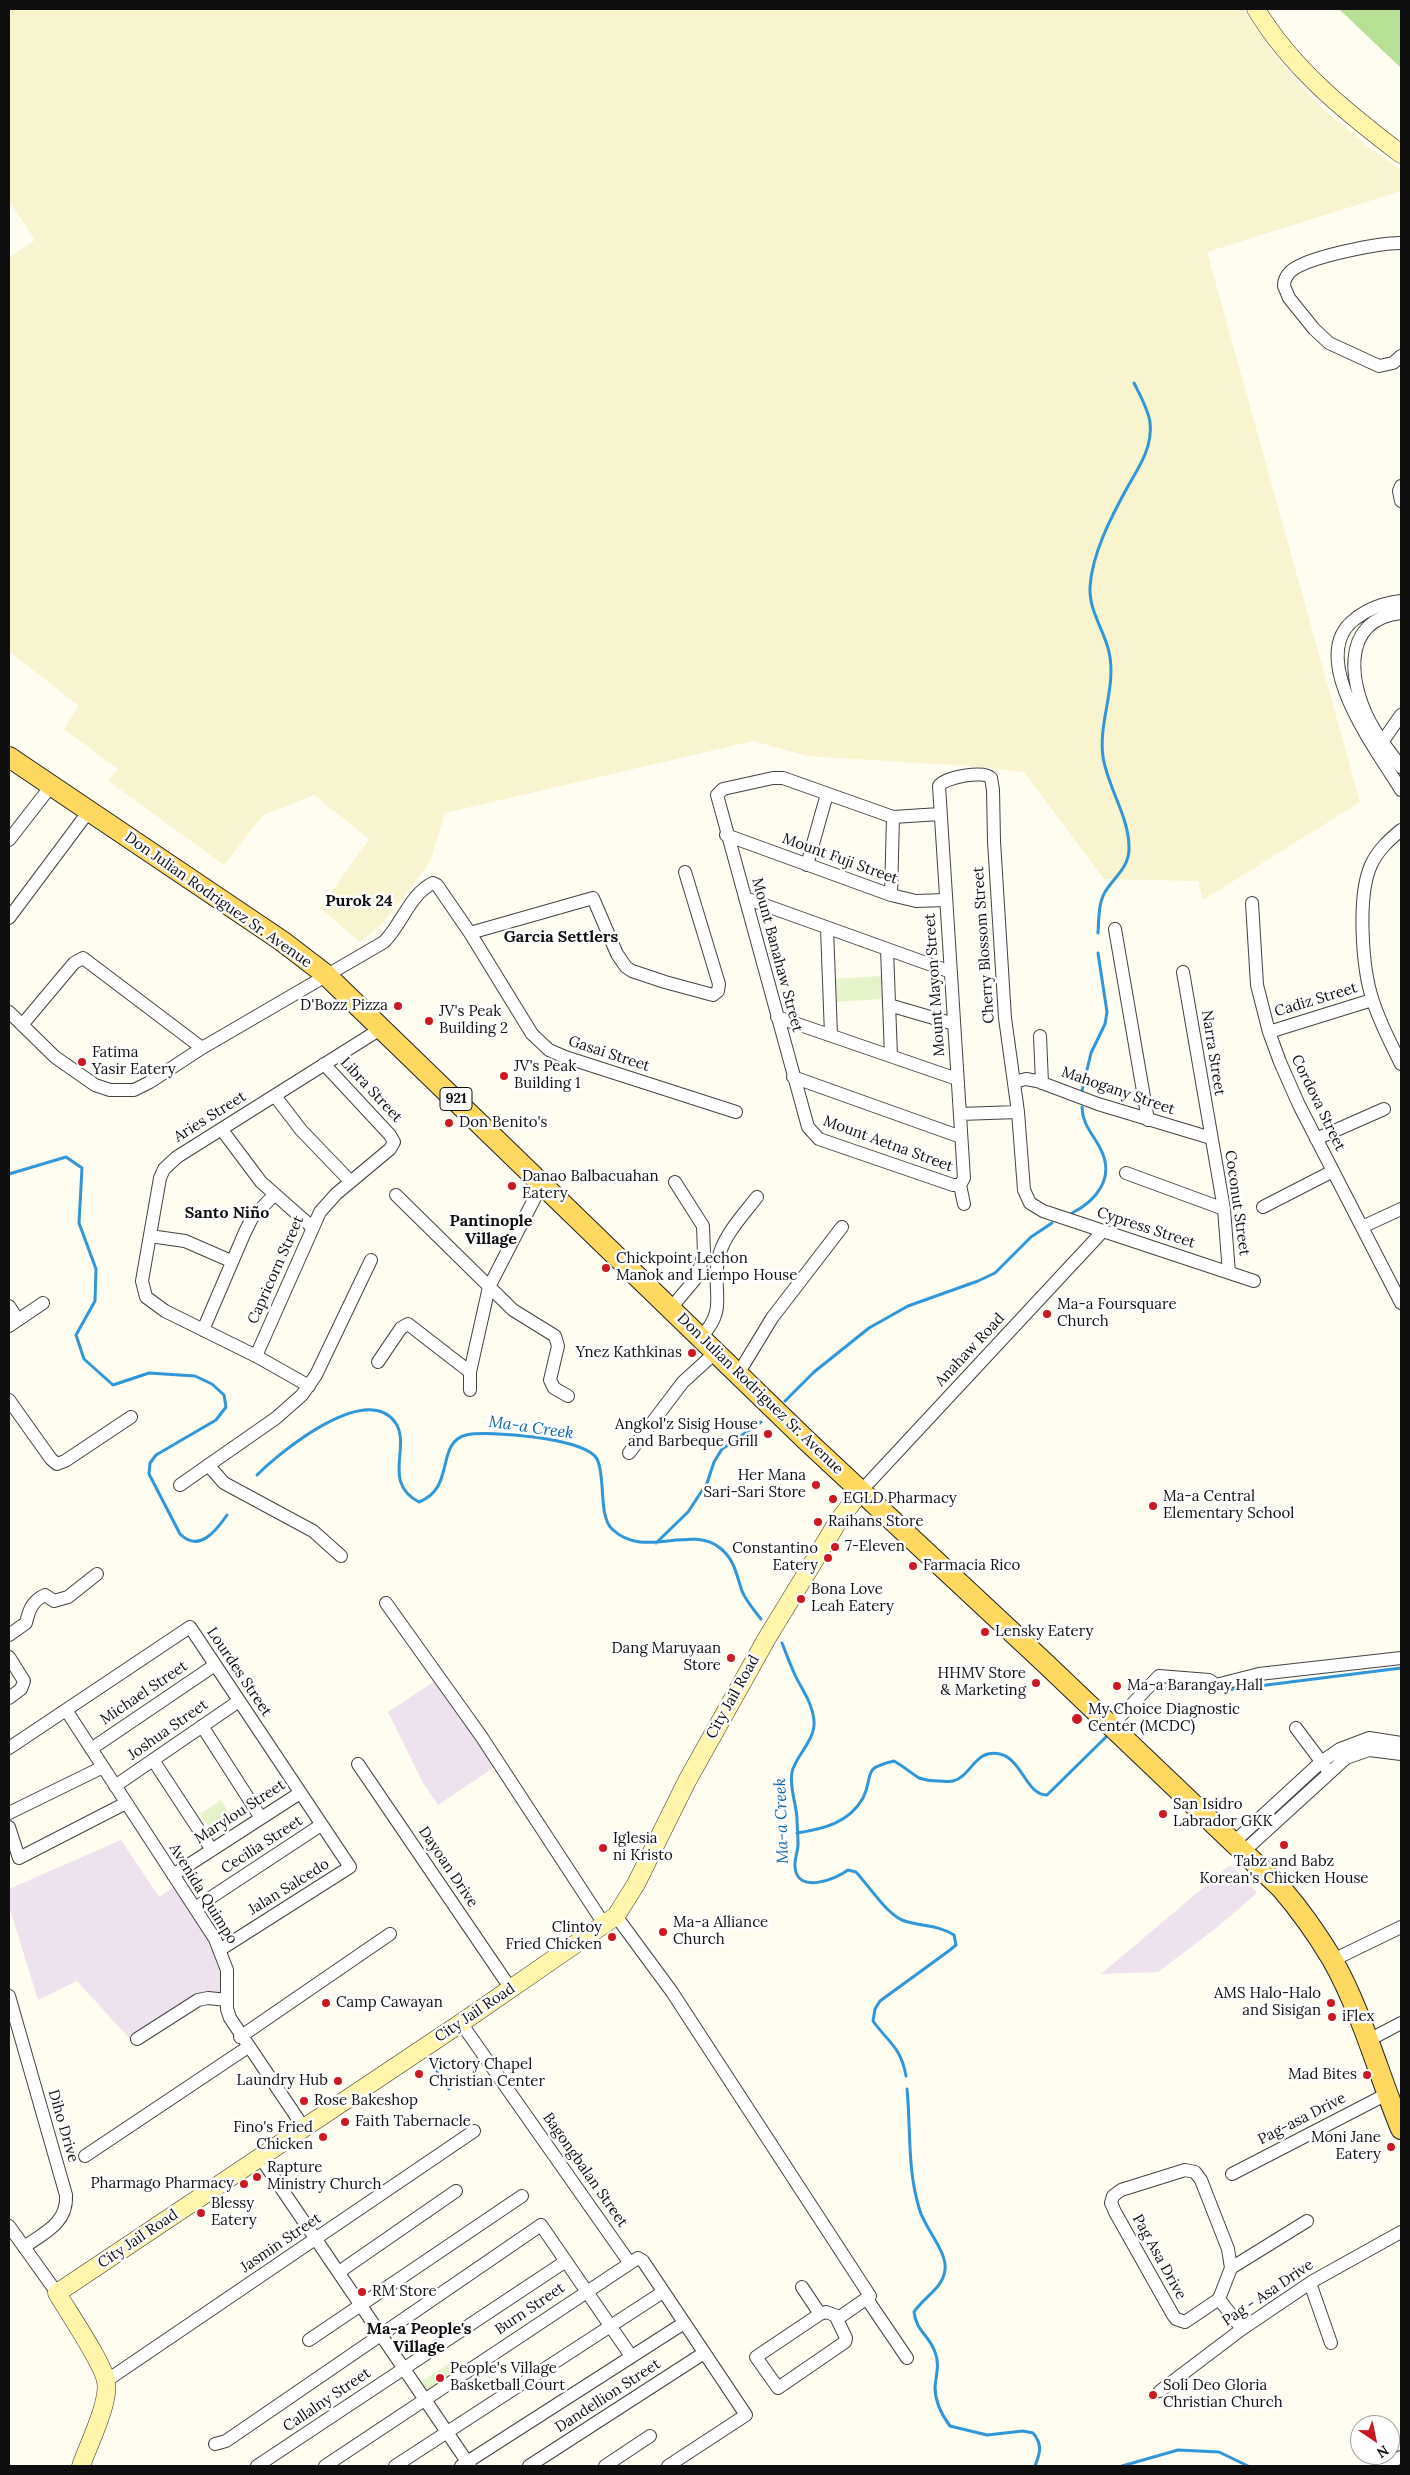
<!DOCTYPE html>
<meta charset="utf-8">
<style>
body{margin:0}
#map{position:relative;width:1410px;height:2475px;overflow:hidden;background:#fffcf0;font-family:Lora,serif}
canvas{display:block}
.frame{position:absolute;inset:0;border:10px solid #0f0f0f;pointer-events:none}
.north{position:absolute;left:1350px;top:2415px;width:50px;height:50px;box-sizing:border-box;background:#fff;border:1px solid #9f9f9f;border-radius:50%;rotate:146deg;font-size:14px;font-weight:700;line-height:20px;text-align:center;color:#0f0f0f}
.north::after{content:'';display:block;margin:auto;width:18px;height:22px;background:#cd1822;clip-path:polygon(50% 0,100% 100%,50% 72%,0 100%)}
</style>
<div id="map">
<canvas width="1410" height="2475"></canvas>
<div class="frame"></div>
<div class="north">N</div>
</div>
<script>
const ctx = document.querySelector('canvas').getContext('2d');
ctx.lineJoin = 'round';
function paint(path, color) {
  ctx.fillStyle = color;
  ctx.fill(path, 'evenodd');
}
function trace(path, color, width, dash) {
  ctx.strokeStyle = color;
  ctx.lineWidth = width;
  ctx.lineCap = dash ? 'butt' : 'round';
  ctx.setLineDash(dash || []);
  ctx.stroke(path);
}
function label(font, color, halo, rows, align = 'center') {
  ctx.font = font + ' Lora,serif';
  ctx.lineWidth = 5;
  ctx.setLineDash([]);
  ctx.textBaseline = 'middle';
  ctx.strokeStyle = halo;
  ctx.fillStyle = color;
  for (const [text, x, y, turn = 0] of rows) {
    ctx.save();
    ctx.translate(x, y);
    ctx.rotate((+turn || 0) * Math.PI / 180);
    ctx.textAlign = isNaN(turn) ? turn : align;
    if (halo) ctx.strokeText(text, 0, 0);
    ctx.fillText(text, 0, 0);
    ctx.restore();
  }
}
const industrial = new Path2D(`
 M438,1679L496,1766L438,1805L423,1783L388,1712Z
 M121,1840L159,1897L174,1887L211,1940L222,1972L221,1992L207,1993L192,2000L130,2039L77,1981L38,2000L9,1906V1889Z
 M1230,1865L1257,1893L1220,1925L1158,1972L1101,1974Z`);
const farmland = new Path2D(`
 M9,9H1243L1267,45L1296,81L1326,112L1371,149L1401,170V191L1207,252L1360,802L1203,900L1198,881L1104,879L1024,772L968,766L807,756L753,741L445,813L430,862L384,922L360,942L320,908L369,839L314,795L263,815L224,865L108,781L118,769L64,729L79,706L9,651V258L35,240L9,201Z`);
const forest = new Path2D(`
 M1339,9H1401V68Z`);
const pitch = new Path2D(`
 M881,976L882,999L834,1002L833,979Z
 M221,1800L235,1822L215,1835L200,1814Z
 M453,2361L461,2373L427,2396L419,2383Z`);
const stream = new Path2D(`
 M1098,933C1099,920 1098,904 1105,892C1114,877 1130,867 1129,847C1129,817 1108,788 1103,757C1098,722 1117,687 1109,652C1104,629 1089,612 1090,587C1092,554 1111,517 1127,488C1139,467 1153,447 1150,422C1148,409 1140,395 1134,383
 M1082,1091L1091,1053L1105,1024L1107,1012L1098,953
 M9,1174L66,1157L82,1168L79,1223L96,1269L95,1301L76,1335L84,1359L113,1385L149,1373L195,1376L212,1384L224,1395L226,1407L216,1420L156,1455L150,1463L149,1474L180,1534C199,1553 216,1531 227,1515
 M1072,1213C1096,1201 1115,1178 1101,1150C1094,1135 1082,1125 1082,1107
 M785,1401L814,1372L869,1328L908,1306L978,1281L995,1273L1031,1237L1052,1223
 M257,1475C280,1452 365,1382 395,1422C412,1446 381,1482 419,1502C456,1488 435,1443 466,1435C488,1430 586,1438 597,1459C606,1477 598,1515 612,1529C644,1560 690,1524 720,1548C735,1560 736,1574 742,1591C746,1601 754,1610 761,1619
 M656,1543L688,1512L707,1483L714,1462L722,1449L761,1422
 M782,1643C786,1653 790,1664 795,1675C802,1690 812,1702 814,1720C816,1740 796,1755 792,1772C789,1786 796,1803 797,1818C797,1826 798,1835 798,1844C798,1852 794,1860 795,1867C797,1895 836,1879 848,1870L856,1872C868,1885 887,1914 902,1920C920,1927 937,1924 954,1935L956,1945L950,1950L880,2001L875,2009L873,2021C888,2042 901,2047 906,2076
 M1162,1691L1174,1686L1205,1691L1227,1690L1401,1668
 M797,1833C823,1829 849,1823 863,1798C875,1774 860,1769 894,1761C903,1766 911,1773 919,1778C925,1780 932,1781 938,1781C943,1781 949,1782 953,1781C971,1777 975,1748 1000,1754C1022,1759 1026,1795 1047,1795L1106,1737
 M425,2054L449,2089
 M907,2089C911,2130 907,2171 920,2211C925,2228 948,2253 945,2270C943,2288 924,2297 914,2312C916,2331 929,2335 935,2352C940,2364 936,2375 935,2387C935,2402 941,2414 950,2426L987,2435L1023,2431L1033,2433C1043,2445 1040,2453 1035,2466
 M1122,2466L1178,2450L1219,2452L1248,2466`);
const street = new Path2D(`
 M1401,243C1379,243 1305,257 1290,272C1286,276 1284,281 1284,286L1289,298L1314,329L1329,343L1379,366L1393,363L1401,356
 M1401,486L1399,491L1401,501
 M1401,601C1384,603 1369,608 1355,619C1304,657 1379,753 1401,790
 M1401,613C1337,620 1350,690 1374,729C1382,743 1392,754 1401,767
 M1378,748L1401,715
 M940,814L893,817L783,778H773L723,789L717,795L808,1127L819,1139L953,1185H960
 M1401,830C1389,840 1378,850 1371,865C1357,896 1362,969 1373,1001C1380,1023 1391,1044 1401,1064
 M726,835L891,895L916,901L946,900
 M9,840L51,786
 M807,865L827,794
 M891,895L893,817
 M745,898L951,972
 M1252,903L1257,985L1269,1032L1280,1062L1299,1105L1401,1303
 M9,918L89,811
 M827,928L831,1035
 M1115,929L1148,1120
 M470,933L593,898L617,954L626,967L632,971L665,982L713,995L718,991L719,984L685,872
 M887,949L891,1056
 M1183,972L1224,1209L1229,1273
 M889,1005L954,1024
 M9,1012L55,1057L95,1085L110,1090H134L150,1082L202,1048L384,942C402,924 410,894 433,883L437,885L470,933L532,1034L549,1050L565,1057L736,1112
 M777,1017L957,1079
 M22,1025L74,963L83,958L202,1048
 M1269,1032L1372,1000
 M1040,1036L1042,1083
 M793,1077L961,1137
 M1014,1082L1026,1079L1037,1081L1098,1104L1211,1138
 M275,1096L301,1130L350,1181
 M960,1114L1018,1112
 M222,1130L261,1182L312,1227
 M1316,1139L1384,1109
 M1126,1173L1224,1209
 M960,1185L964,1178L939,786C945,777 984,770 991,778L993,790L994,841L1005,1018L1018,1112L1024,1190L1030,1203L1043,1211L1254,1281
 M960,1185L964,1204
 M396,1195L513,1310L555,1336L558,1346L550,1380L554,1388L568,1396
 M1263,1207L1333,1171
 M1362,1227L1401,1209
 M150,1236L185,1241L231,1261
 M9,1306L18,1320
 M671,1308L697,1277L704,1253L703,1226L675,1182
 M9,1326L43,1303
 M203,1330L245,1232L252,1218L274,1195
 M701,1337C728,1309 712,1294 718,1260C722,1237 743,1215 757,1197
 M256,1356L320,1212L336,1194L390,1149L394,1142L390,1135L324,1064
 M378,1362L401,1328L408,1324L470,1372
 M738,1374L772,1318L842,1227
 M309,1386L256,1356L165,1311L146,1297L142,1281L160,1178L164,1169L177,1157L382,1028
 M470,1390V1372L489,1287L542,1184
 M9,1400L51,1459L57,1464L65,1461L131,1417
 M629,1453L683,1382L716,1352
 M208,1465L224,1483L313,1531L341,1556
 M180,1485L276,1418L302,1395L316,1375L371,1260
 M861,1491L1103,1231
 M386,1603L481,1736L604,1924
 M9,1635L26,1623C29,1610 32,1601 45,1595L54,1601L68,1597L97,1574
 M9,1657L24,1681L21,1689L9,1698
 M66,1710L215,1939L227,1970V2009L230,2018L304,2128
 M202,1726L261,1818
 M1111,1726L1159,1676L1209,1680L1216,1685L1259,1674L1401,1658
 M1296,1728L1326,1768
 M9,1748L190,1627L350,1867L221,1949
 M91,1749L215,1665
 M153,1760L212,1850
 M358,1764L511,1989
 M115,1786L239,1701
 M9,1813L103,1767
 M9,1827L19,1858L126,1803
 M1234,1842L1321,1762L1340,1749L1369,1738L1401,1743
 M1243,1852L1346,1758L1369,1750L1401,1754
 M173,1875L300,1793
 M195,1908L321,1825
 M616,1916L672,1992L870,2296L840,2317L826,2312L820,2314L756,2357L778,2388L845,2342L846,2338L836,2317
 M1333,1960L1401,1927
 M9,1996L66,2195C68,2223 44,2233 24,2247
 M461,2023L629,2262
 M240,2037L390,1934
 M137,2039L198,2000L208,1998L227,2000
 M1367,2041L1401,2023
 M85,2156L248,2047
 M260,2157L470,2466
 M1232,2174L1387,2094
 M9,2226L57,2293
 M1231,2268L1228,2249L1201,2180L1195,2172L1185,2170L1121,2190L1113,2196L1111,2203L1115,2212L1173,2315L1176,2319L1185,2322L1219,2299L1231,2268L1307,2221
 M339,2272L456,2191
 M1310,2283L1331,2343
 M802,2287L820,2314
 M867,2299L907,2358
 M1219,2299L1242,2329
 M309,2340L522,2196
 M106,2381L474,2131
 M1160,2391L1242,2329L1313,2281L1401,2232
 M215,2444L226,2441L541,2225L631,2356
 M257,2466L566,2261
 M325,2466L638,2258L643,2261L746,2415L668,2466
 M395,2466L663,2292
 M461,2466L684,2323
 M529,2466L704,2353
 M605,2466L650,2436
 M1383,2466L1401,2457`);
const secondary = new Path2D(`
 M1256,9C1291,68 1347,113 1401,154
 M81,2466C88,2445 110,2403 106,2381C103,2363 68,2312 57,2293L461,2023L616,1916L636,1884L687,1781L767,1638L839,1520L861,1491`);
const primary = new Path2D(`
 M9,757L282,941L325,974L806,1440L1045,1663L1281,1888C1300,1910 1317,1934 1332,1959C1362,2012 1378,2073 1401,2129`);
const markers = [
 [398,1006,5,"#cd1822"],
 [429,1021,5,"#cd1822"],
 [82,1062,5,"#cd1822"],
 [504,1076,5,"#cd1822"],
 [449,1123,5,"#cd1822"],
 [512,1186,5,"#cd1822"],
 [606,1268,5,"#cd1822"],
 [1047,1314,5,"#cd1822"],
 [692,1353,5,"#cd1822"],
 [768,1434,5,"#cd1822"],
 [816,1485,5,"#cd1822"],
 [833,1499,5,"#cd1822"],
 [1153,1506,5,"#cd1822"],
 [818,1522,5,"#cd1822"],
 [835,1547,5,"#cd1822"],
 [828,1558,5,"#cd1822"],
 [913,1566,5,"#cd1822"],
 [801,1599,5,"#cd1822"],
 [985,1632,5,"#cd1822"],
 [731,1658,5,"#cd1822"],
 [1036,1683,5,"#cd1822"],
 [1117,1686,5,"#cd1822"],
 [1077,1719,6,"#cd1822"],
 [1163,1814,5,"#cd1822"],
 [1284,1845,5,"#cd1822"],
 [603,1848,5,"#cd1822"],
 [663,1932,5,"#cd1822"],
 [612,1937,5,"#cd1822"],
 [326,2003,5,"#cd1822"],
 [1331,2003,5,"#cd1822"],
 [1332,2017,5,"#cd1822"],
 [419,2074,5,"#cd1822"],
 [1367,2075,5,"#cd1822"],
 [338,2081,5,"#cd1822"],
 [304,2101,5,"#cd1822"],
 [345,2122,5,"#cd1822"],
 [323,2137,5,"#cd1822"],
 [1391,2147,5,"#cd1822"],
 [257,2177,5,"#cd1822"],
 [244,2184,5,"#cd1822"],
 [201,2213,5,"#cd1822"],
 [362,2292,5,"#cd1822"],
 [440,2378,5,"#cd1822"],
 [1153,2395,5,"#cd1822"]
];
const shields = [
 [456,1099,32]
];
const shieldNames = [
 ["921",456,1099]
];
const streetNames = [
 ["Mount Fuji Street",840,859,20],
 ["Don Julian Rodriguez Sr. Avenue",218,900,35],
 ["Cherry Blossom Street",984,945,-94],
 ["Mount Banahaw Street",777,955,75],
 ["Mount Mayon Street",935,985,-94],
 ["Cadiz Street",1316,1000,-17],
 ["Narra Street",1213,1053,81],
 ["Gasai Street",609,1054,18],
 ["Libra Street",371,1090,47],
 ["Mahogany Street",1118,1091,19],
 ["Cordova Street",1318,1103,64],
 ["Aries Street",210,1117,-32],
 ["Mount Aetna Street",888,1144,20],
 ["Coconut Street",1237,1203,82],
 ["Cypress Street",1146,1228,18],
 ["Capricorn Street",276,1270,-66],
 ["Anahaw Road",970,1350,-47],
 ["Don Julian Rodriguez Sr. Avenue",760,1394,44],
 ["Lourdes Street",239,1672,56],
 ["Michael Street",144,1693,-34],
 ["City Jail Road",733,1697,-61],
 ["Joshua Street",168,1730,-35],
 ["Marylou Street",240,1812,-33],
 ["Cecilia Street",262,1845,-33],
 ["Dayoan Drive",448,1867,56],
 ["Jalan Salcedo",289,1887,-32],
 ["Avenida Quimpo",203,1894,58],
 ["City Jail Road",475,2013,-34],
 ["Pag-asa Drive",1302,2119,-27],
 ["Diho Drive",63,2126,74],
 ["Bagongbalan Street",585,2170,55],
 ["City Jail Road",138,2239,-34],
 ["Jasmin Street",281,2243,-34],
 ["Pag Asa Drive",1159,2257,61],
 ["Pag - Asa Drive",1268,2293,-34],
 ["Burn Street",530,2309,-34],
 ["Dandellion Street",608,2396,-33],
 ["Callalny Street",327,2400,-34]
];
const poiNames = [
 ["D'Bozz Pizza",388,1006,"right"],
 ["JV's Peak",439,1012],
 ["Building 2",439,1029],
 ["Fatima",92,1053],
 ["Yasir Eatery",92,1070],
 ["JV's Peak",514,1067],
 ["Building 1",514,1084],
 ["Don Benito's",459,1123],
 ["Danao Balbacuahan",522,1177],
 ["Eatery",522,1194],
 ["Chickpoint Lechon",616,1259],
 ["Manok and Liempo House",616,1276],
 ["Ma-a Foursquare",1057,1305],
 ["Church",1057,1322],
 ["Ynez Kathkinas",682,1353,"right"],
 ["Angkol'z Sisig House",758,1425,"right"],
 ["and Barbeque Grill",758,1442,"right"],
 ["Her Mana",806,1476,"right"],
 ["Sari-Sari Store",806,1493,"right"],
 ["Ma-a Central",1163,1497],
 ["Elementary School",1163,1514],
 ["EGLD Pharmacy",843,1499],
 ["Raihans Store",828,1522],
 ["7-Eleven",845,1547],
 ["Constantino",818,1549,"right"],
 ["Eatery",818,1566,"right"],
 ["Farmacia Rico",923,1566],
 ["Bona Love",811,1590],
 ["Leah Eatery",811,1607],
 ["Lensky Eatery",995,1632],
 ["Dang Maruyaan",721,1649,"right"],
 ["Store",721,1666,"right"],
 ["HHMV Store",1026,1674,"right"],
 ["& Marketing",1026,1691,"right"],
 ["Ma-a Barangay Hall",1127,1686],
 ["My Choice Diagnostic",1088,1710],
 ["Center (MCDC)",1088,1727],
 ["San Isidro",1173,1805],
 ["Labrador GKK",1173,1822],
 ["Iglesia",613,1839],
 ["ni Kristo",613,1856],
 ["Tabz and Babz",1284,1862,"center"],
 ["Korean's Chicken House",1284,1879,"center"],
 ["Ma-a Alliance",673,1923],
 ["Church",673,1940],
 ["Clintoy",602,1928,"right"],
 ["Fried Chicken",602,1945,"right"],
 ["AMS Halo-Halo",1321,1994,"right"],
 ["and Sisigan",1321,2011,"right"],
 ["Camp Cawayan",336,2003],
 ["iFlex",1342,2017],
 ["Victory Chapel",429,2065],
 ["Christian Center",429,2082],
 ["Mad Bites",1357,2075,"right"],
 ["Laundry Hub",328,2081,"right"],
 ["Rose Bakeshop",314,2101],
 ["Faith Tabernacle",355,2122],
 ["Fino's Fried",313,2128,"right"],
 ["Chicken",313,2145,"right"],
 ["Moni Jane",1381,2138,"right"],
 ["Eatery",1381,2155,"right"],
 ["Rapture",267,2168],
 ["Ministry Church",267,2185],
 ["Pharmago Pharmacy",234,2184,"right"],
 ["Blessy",211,2204],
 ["Eatery",211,2221],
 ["RM Store",372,2292],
 ["People's Village",450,2369],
 ["Basketball Court",450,2386],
 ["Soli Deo Gloria",1163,2386],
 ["Christian Church",1163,2403]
];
const neighbourhoodNames = [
 ["Purok 24",359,901],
 ["Garcia Settlers",561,937],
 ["Santo Niño",227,1213],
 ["Pantinople",491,1221],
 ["Village",491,1239],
 ["Ma-a People's",419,2329],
 ["Village",419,2347]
];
const waterNames = [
 ["Ma-a Creek",531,1428,8],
 ["Ma-a Creek",782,1821,-92]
];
paint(industrial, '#ede2ee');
paint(farmland, '#f8f4cd');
paint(forest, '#b6e093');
paint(pitch, '#e5f4c8');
trace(stream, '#2f96da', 3);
trace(street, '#424242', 14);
trace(secondary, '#313131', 19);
trace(primary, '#202020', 22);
trace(street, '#fff', 12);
trace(secondary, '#fff5ab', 18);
trace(primary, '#ffd860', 20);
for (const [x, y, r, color] of markers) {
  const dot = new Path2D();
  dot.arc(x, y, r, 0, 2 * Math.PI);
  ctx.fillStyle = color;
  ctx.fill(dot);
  trace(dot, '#fff', 2);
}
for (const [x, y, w] of shields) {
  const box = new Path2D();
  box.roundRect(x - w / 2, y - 11.5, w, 23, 4);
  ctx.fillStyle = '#fff';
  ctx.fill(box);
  trace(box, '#0f0f0f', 1);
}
label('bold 14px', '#0f0f0f', null, shieldNames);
label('15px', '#0f0f0f', '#fff', streetNames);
label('15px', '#0f0f0f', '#fff', poiNames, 'left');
label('bold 16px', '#0f0f0f', '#fff', neighbourhoodNames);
label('italic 16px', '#0b67ad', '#fff', waterNames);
</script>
